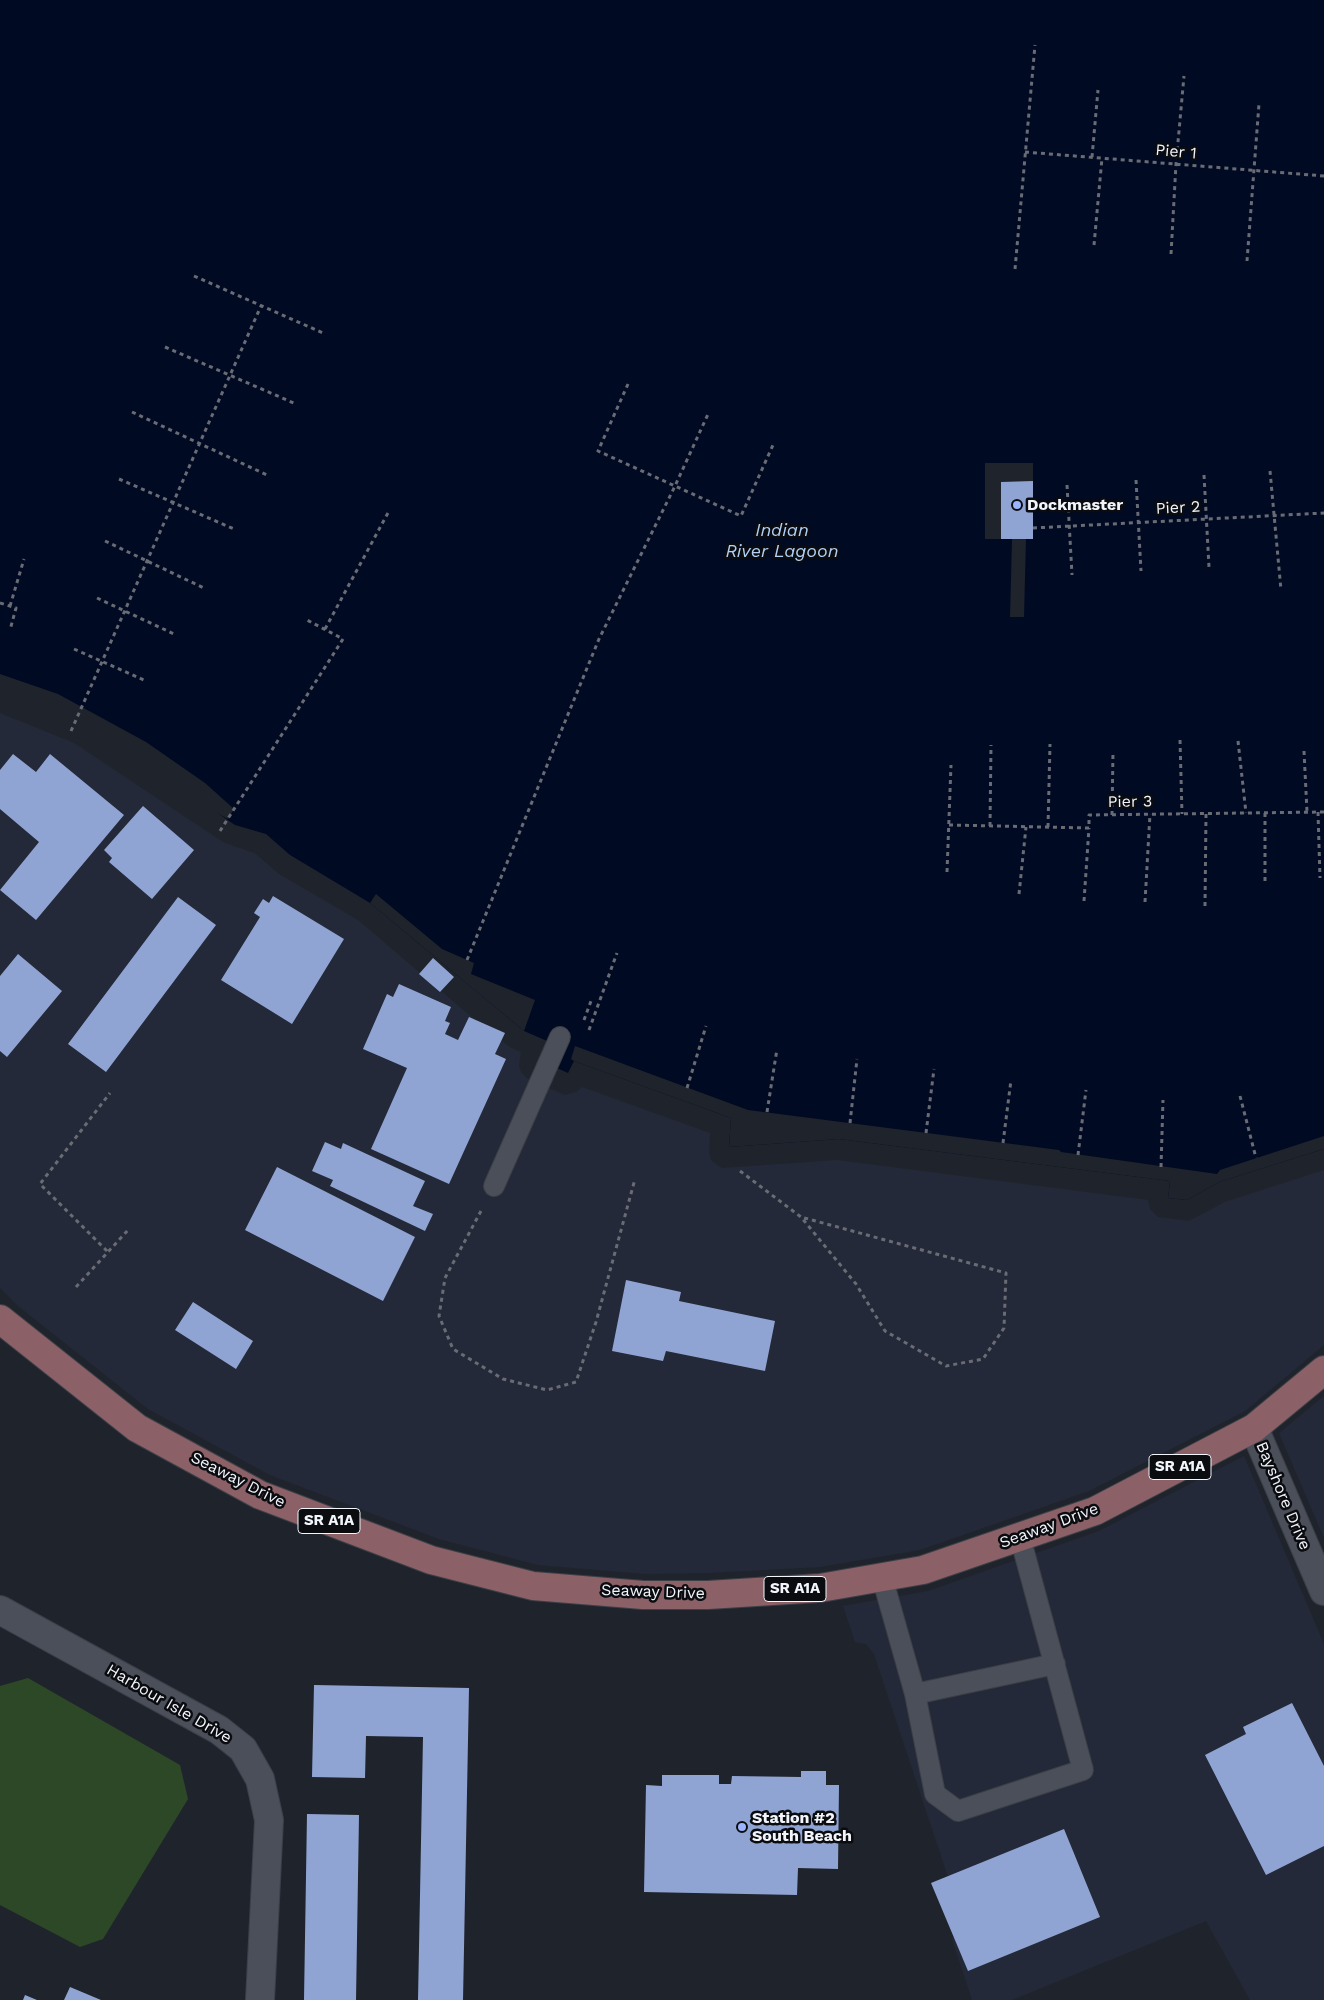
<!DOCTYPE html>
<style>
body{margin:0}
canvas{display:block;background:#1f232c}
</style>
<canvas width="1324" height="2000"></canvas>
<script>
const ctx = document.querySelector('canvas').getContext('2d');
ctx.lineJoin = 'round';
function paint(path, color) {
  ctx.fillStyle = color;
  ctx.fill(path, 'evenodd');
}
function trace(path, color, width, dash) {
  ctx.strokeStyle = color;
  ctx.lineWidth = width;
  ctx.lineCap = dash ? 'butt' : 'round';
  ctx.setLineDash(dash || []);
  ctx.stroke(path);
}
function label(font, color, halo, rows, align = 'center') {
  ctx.font = font + ' "Work Sans",sans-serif';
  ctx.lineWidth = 5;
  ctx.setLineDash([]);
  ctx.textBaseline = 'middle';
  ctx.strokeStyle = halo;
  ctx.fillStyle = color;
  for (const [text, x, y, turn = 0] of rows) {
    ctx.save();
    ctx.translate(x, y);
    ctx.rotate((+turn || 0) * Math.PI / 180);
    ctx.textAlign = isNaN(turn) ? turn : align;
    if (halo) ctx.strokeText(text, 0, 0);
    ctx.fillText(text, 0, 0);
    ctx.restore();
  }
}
const built = new Path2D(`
 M0,713L74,743L223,842L256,854L279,874L358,920L468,1014L511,1048L521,1052L519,1065L521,1072L529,1080L565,1095L576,1092L582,1087L710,1133L709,1153L711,1160L722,1168L837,1160L1148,1200L1150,1209L1158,1217L1189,1221L1225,1202L1324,1170V1345L1245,1411L1089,1491L920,1550L820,1567L709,1573L646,1574L538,1565L439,1539L270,1475L148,1409L18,1306L0,1288Z
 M1324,1396V1538L1279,1433Z
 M1244,1456L1324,1644V2000H1250L1206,1921L1012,2000H972L952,1939L960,1927V1913L874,1654L866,1644L855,1642L843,1606L928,1591L1099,1531Z`);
const green = new Path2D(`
 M28,1678L180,1765L188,1799L103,1939L80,1947L0,1905V1686Z`);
const water = new Path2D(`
 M0,0H1324V1149L1219,1182L1187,1200L1168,1198L1170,1181L839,1139L729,1147L731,1118L574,1061L568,1073L539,1060L547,1041L524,1031L370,903L290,855L266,834L235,825L85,723L0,690Z`);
const pier = new Path2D(`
 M985,463H1033V539H1026L1024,617H1010L1012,539H985Z
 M0,674L58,694L146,742L205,783L234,809L228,819L205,807L84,725L0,692Z
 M376,894L442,949L474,963L471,974L535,1000L524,1031L370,903Z
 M575,1046L748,1110L1059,1150L1061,1152L1217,1174L1220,1170L1324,1136V1149L1219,1182L1187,1200L1168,1198L1170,1181L839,1139L729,1147L731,1118L574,1061L571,1059Z`);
const building = new Path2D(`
 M1033,481V539H1001V482Z
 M13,754L36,772L50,754L124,815L36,920L0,890L39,842L0,809V770Z
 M143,806L194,850L152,899L109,862L112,858L104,850Z
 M273,896L344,939L292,1024L221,980L260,917L254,913L263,899L269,903Z
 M178,897L216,925L106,1072L68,1044Z
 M18,954L62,991L7,1057L0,1051V976Z
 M433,958L454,977L440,992L419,974Z
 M399,984L451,1007L445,1021L450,1023L445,1034L458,1040L469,1017L505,1033L495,1054L506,1059L449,1184L371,1149L407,1068L363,1049L387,994L393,997Z
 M325,1142L341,1149L343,1143L425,1181L413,1206L433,1214L425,1231L330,1186L333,1180L312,1171Z
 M277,1167L415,1237L383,1301L245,1230Z
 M626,1280L681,1292L679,1301L775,1321L765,1371L666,1351L663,1361L612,1351Z
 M193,1302L253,1341L236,1369L175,1330Z
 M314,1685L469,1688L463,2000H418L423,1737L366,1736L365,1778L312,1777Z
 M1292,1703L1324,1766V1846L1266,1875L1205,1755L1246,1734L1243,1727Z
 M801,1771H826V1785H839L838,1869L798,1868L797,1895L644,1892L646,1785L662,1786V1775H719V1784H731L732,1776L801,1777Z
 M307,1814L359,1815L356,2000H304Z
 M1064,1829L1100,1917L968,1971L931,1883Z
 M70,1987L101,2000H64Z
 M25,1995L37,2000H23Z`);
const path = new Path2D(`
 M1025,152L1324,176
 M1092,157L1098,90
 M1094,245L1102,158
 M1171,254L1176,164L1184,76
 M1247,261L1259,104
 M1015,269L1035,45
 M194,276L323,333
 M165,347L296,404
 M628,384L598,451L741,516L773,445
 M132,412L267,475
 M1270,471L1281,590
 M1204,475L1209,567
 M119,479L234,529
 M1136,480L1141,571
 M1067,485L1072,575
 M1033,528L1324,513
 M105,541L206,589
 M97,598L174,634
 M0,603L16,608L10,630
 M10,606L24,559
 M325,629L389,511
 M74,649L146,681
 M71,731L261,306
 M1180,740L1182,814
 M1238,741L1246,813
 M1304,751L1307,812
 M1318,812L1320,878
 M1265,813V883
 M1112,815L1113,752
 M949,825L1089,828V815L1324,812
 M990,826L991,745
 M1048,827L1050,744
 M220,831L343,639L307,620
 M947,872L951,765
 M1019,894L1026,827
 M1084,901L1089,828
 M1145,902L1150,814
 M1205,906L1206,814
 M467,960L599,639L675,486L709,412
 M584,1020L591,1001
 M589,1030L617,953
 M687,1088L706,1026
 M1240,1096L1256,1158
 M767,1112L777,1049
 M850,1123L857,1059
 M926,1133L934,1069
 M1003,1143L1011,1080
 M1078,1155L1086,1090
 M1161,1167L1163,1100
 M740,1171L801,1217L856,1284L885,1331L946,1366L983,1359L1004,1328L1006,1273L801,1217
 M481,1211L445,1278L439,1316L453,1349L503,1379L547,1390L576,1382L596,1322L635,1179
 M107,1251L40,1184L110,1093
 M76,1287L129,1229`);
const service = new Path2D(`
 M494,1186L560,1037
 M882,1577L915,1694L935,1794L958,1811L1083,1770L1020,1537
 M915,1694L1055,1664`);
const minor = new Path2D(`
 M1254,1428L1324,1591
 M0,1610L219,1730L243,1749L260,1779L269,1820L260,2000`);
const primary = new Path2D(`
 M0,1319L137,1428L260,1495L431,1560L533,1586L643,1595H708L820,1588L923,1570L1095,1511L1254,1428L1324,1370`);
const markers = [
 [1017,505,5,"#9bb4fd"],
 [742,1827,5,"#9bb4fd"]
];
const shields = [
 [1180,1467,62],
 [329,1521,62],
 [795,1589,62]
];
const shieldNames = [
 ["SR A1A",1180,1467],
 ["SR A1A",329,1521],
 ["SR A1A",795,1589]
];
const streetNames = [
 ["Pier 1",1176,152,5],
 ["Pier 2",1178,508,-3],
 ["Pier 3",1130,802,-1],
 ["Seaway Drive",238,1480,27],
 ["Bayshore Drive",1283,1496,67],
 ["Seaway Drive",1049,1526,-20],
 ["Seaway Drive",653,1592,2],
 ["Harbour Isle Drive",169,1704,30]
];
const poiNames = [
 ["Dockmaster",1027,505],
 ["Station #2",752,1818],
 ["South Beach",752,1836]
];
const waterNames = [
 ["Indian",782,531],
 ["River Lagoon",782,552]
];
paint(built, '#232938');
paint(green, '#2c4826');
paint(water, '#000a23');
paint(pier, '#1f232c');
paint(building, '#90a4d3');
trace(service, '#3c3f47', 22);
trace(minor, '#3c3f47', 30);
trace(primary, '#3c3f47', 30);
trace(path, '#696c74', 3, [4, 4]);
trace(service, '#4a4f59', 20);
trace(minor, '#4a4f59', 28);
trace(primary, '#8b6167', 28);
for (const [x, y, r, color] of markers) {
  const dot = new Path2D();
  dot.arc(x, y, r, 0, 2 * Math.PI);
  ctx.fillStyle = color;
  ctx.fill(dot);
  trace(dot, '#0a0c10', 2);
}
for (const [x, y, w] of shields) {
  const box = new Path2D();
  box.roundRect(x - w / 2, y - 12.5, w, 25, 4);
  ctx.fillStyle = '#0a0c10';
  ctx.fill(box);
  trace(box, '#f2f5fb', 1);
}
label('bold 15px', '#f2f5fb', null, shieldNames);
label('16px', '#f2f5fb', '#0a0c10', streetNames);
label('bold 16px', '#f2f5fb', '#0a0c10', poiNames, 'left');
label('italic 18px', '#b3d1f6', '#0a0c10', waterNames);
</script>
